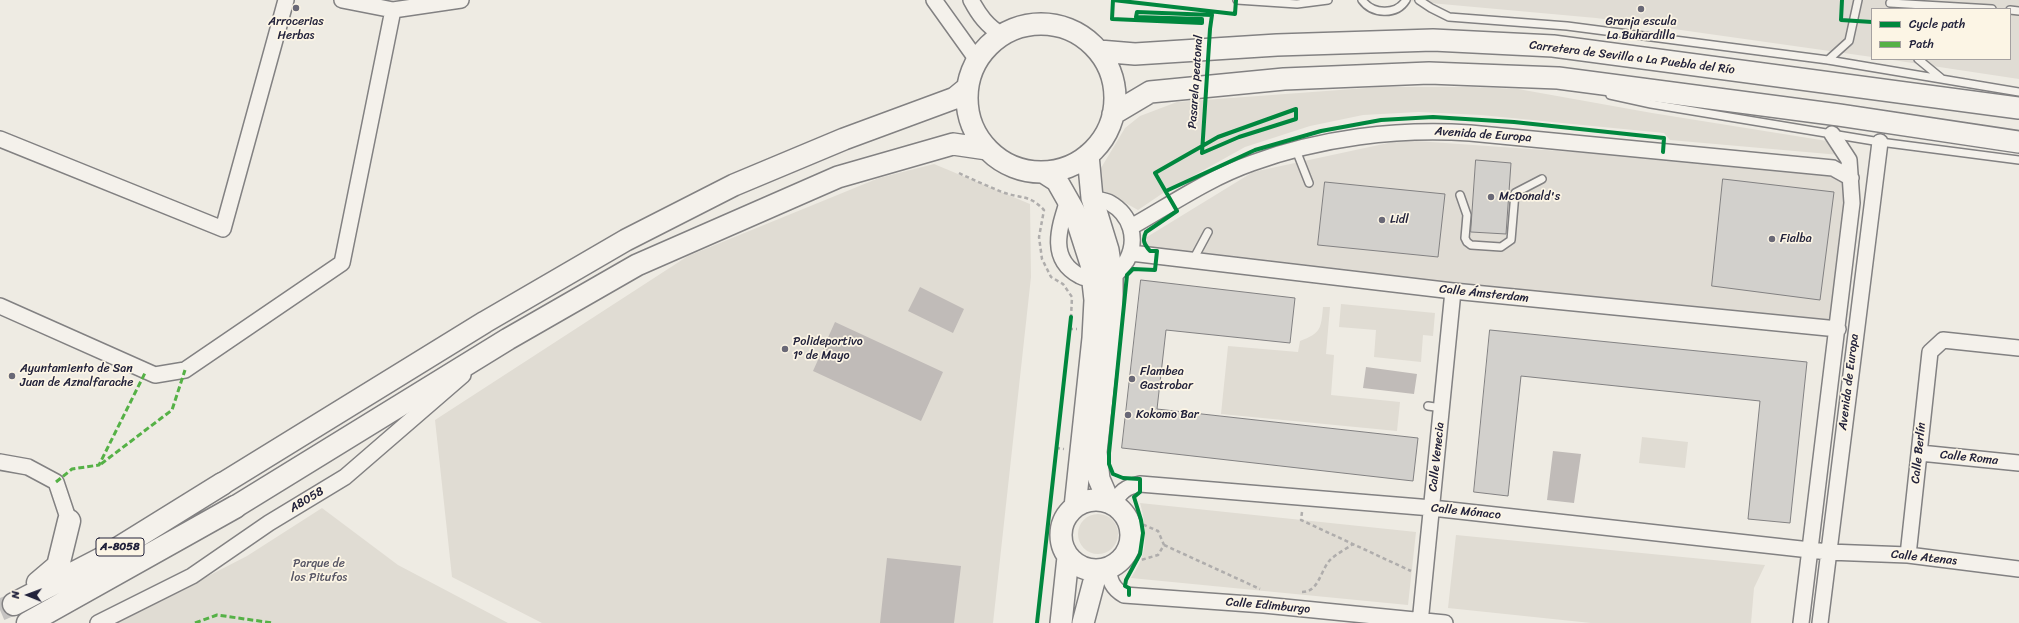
<!DOCTYPE html>
<meta charset="utf-8">
<style>
body{margin:0}
#map{position:relative;width:2019px;height:623px;overflow:hidden;background:#eeebe3;font-family:Sriracha,sans-serif}
canvas{display:block}
.legend{position:absolute;left:1871px;top:8px;width:140px;height:52px;box-sizing:border-box;background:#fcf5e5;border:1px solid #a5a1a1;margin:0;padding:5px 7px;list-style:none;font-size:12px;color:#22223b}
.legend li{display:flex;align-items:center;gap:8px;height:20px}
.legend b{width:20px;border:1px solid #a5a1a1}
.north{position:absolute;left:8px;top:575px;width:40px;height:40px;-webkit-text-stroke:3px #fcf5e5;paint-order:stroke;rotate:271deg;font-size:11px;font-weight:700;line-height:16px;text-align:center;color:#22223b}
.north::after{content:'';display:block;margin:auto;width:14px;height:18px;background:#22223b;clip-path:polygon(50% 0,100% 100%,50% 72%,0 100%)}
</style>
<div id="map">
<canvas width="2019" height="623"></canvas>
<ul class="legend">
<li><b style="height:5px;background:#00873e"></b>Cycle path</li>
<li><b style="height:5px;background:#55b146"></b>Path</li>
</ul>
<div class="north">N</div>
</div>
<script>
const ctx = document.querySelector('canvas').getContext('2d');
ctx.lineJoin = 'round';
function paint(path, color) {
  ctx.fillStyle = color;
  ctx.fill(path, 'evenodd');
}
function trace(path, color, width, dash) {
  ctx.strokeStyle = color;
  ctx.lineWidth = width;
  ctx.lineCap = dash ? 'butt' : 'round';
  ctx.setLineDash(dash || []);
  ctx.stroke(path);
}
function label(font, color, halo, rows, align = 'center') {
  ctx.font = font + ' Sriracha,sans-serif';
  ctx.lineWidth = 3.5;
  ctx.setLineDash([]);
  ctx.textBaseline = 'middle';
  ctx.strokeStyle = halo;
  ctx.fillStyle = color;
  for (const [text, x, y, turn = 0] of rows) {
    ctx.save();
    ctx.translate(x, y);
    ctx.rotate((+turn || 0) * Math.PI / 180);
    ctx.textAlign = isNaN(turn) ? turn : align;
    if (halo) ctx.strokeText(text, 0, 0);
    ctx.fillText(text, 0, 0);
    ctx.restore();
  }
}
const built = new Path2D(`
 M1397,0H2019V79L1886,59H2010V9H1872V57L1596,18Z
 M1402,140L1859,172L1836,335L1137,258L1142,240L1253,172Z`);
const green = new Path2D(`
 M1380,87H1472L1518,89L1652,113L1827,141L1840,155L1670,140L1664,133L1481,115L1419,112L1363,115L1310,126L1245,147L1166,191L1138,210L1100,189L1098,173L1125,128L1140,116L1177,102Z
 M934,164L1030,204L1031,277L993,623H542L452,577L435,420L688,256L879,178Z
 M1341,304L1435,313L1433,336L1423,335L1421,362L1374,357L1376,330L1339,327Z
 M1323,307H1330L1326,354L1334,355L1331,395L1400,402L1397,431L1221,414L1228,346L1298,352L1300,341C1321,333 1321,329 1323,307Z
 M1642,437L1688,442L1685,468L1639,463Z
 M1140,503L1416,532L1408,605L1131,578C1134,572 1138,567 1140,562C1148,547 1145,519 1140,503Z
 M322,508L398,565L508,623H117L247,556Z
 M1078 534a20 20 0 1 1 40 0a20 20 0 1 1-40 0Z
 M1456,535L1765,565L1754,588L1751,623H1591L1448,608Z`);
const water = new Path2D(`
 M920,287L964,309L953,333L908,311Z
 M835,322L943,372L921,421L813,371Z
 M1366,367L1417,374L1414,394L1363,388Z
 M1553,451L1581,454L1574,503L1547,500Z
 M887,558L961,566L954,623H880Z`);
const building = new Path2D(`
 M1476,160L1511,163L1506,234L1471,232Z
 M1723,179L1834,192L1820,300L1712,286Z
 M1325,182L1445,194L1438,257L1318,245Z
 M1141,280L1295,298L1290,343L1166,330L1157,409L1418,438L1413,481L1122,448Z
 M1490,330L1807,362L1790,523L1748,519L1760,401L1521,376L1508,496L1474,492Z`);
const highwayTunnel = new Path2D(`
 M0,610L14,604`);
const path = new Path2D(`
 M959,173C973,180 988,186 1002,192C1021,199 1029,194 1044,210L1039,237L1042,259L1051,277L1063,284L1072,297L1071,317
 M1069,329H1077
 M1056,448L1064,449
 M1302,512L1301,520L1411,571
 M1164,545L1260,589
 M1121,558L1141,560L1158,555L1164,545L1158,531L1144,525L1129,524
 M1302,592C1319,592 1320,571 1330,560C1336,554 1346,549 1353,544`);
const lane = new Path2D(`
 M1237,0L1297,4L1328,0
 M1362,0C1372,14 1396,16 1406,0
 M1419,0L1431,8L1449,17L1567,26L1828,60L2019,92
 M1890,3L1992,9
 M2010,10L2019,11
 M1918,59L1941,78
 M1828,60L1849,41L1858,0
 M1610,95L1651,104L1880,142L2019,160
 M1296,150L1309,183
 M1460,195L1467,215L1465,238L1467,242L1471,245L1501,247L1511,240L1515,193L1542,179
 M1193,260L1208,232
 M1428,406L1442,408`);
const street = new Path2D(`
 M342,0L393,10L461,0
 M934,0L977,60
 M971,0C979,15 987,26 1002,35
 M0,139L223,229L286,0
 M1068,200C1059,228 1048,259 1080,276C1088,280 1104,280 1113,276C1119,273 1123,266 1127,260C1138,239 1131,215 1110,203C1105,200 1098,200 1092,198
 M1131,227C1170,205 1209,178 1252,163C1320,138 1397,128 1470,133L1833,168L1851,178
 M1131,253L1453,291L1838,329
 M0,306L155,375L185,370L342,263L393,10
 M1920,453L2019,463
 M0,462L28,467L56,482L69,521
 M1113,505C1120,492 1125,487 1140,484L1432,508L1828,552L1908,555L2019,569
 M1908,555L1930,352L1943,340L2019,348
 M1108,568C1110,581 1112,588 1124,595L1264,605L1445,623
 M98,623L192,576L269,523L345,477L463,375
 M1420,623L1453,291
 M1801,623L1852,203L1849,160L1832,134
 M1820,623L1880,142`);
const secondary = new Path2D(`
 M967 98a74 74 0 1 1 148 0a74 74 0 1 1-148 0Z
 M1099,51L1135,54L1277,45L1433,40L1553,46L2019,108
 M1113,114L1150,92L1284,79L1429,73L1558,78L1839,115L2019,142
 M1088,155L1092,198L1108,250L1112,276V310L1096,452L1099,479L1109,502
 M1043,172L1057,181L1074,211L1091,264L1095,300L1093,338L1075,507
 M222,484L485,322L626,240L734,185L844,139L955,98L966,89
 M1061 535a35 35 0 1 1 70 0a35 35 0 1 1-70 0Z
 M235,507L508,339L637,265L838,177L953,144L987,149
 M1061,623L1068,557
 M1083,623L1097,570`);
const highway = new Path2D(`
 M38,583L58,566L69,521
 M14,604L101,559L222,484
 M28,623L235,507`);
const quiet = new Path2D(`
 M101,464L172,410L185,370
 M56,482L72,469L99,465L146,371
 M195,623L217,615L273,623`);
const cycleway = new Path2D(`
 M1842,0L1841,20L1872,22
 M1166,191L1255,150L1321,131L1381,120L1433,117L1514,122L1664,138L1663,152
 M1129,595V588L1125,586L1126,580L1140,554L1143,533L1141,520L1134,497L1140,492V479L1123,478L1113,474L1109,464V453L1127,275L1133,269L1155,270L1157,251H1150C1144,244 1142,240 1146,232L1177,211L1155,173L1218,137L1296,109V119L1239,137L1202,153L1210,29L1212,15L1137,12L1136,17L1202,19V23L1112,19L1113,0L1235,14L1236,0
 M1037,623L1071,317`);
const markers = [
 [296,8,4,"#696876"],
 [1641,9,4,"#696876"],
 [1491,197,4,"#696876"],
 [1382,220,4,"#696876"],
 [1772,239,4,"#696876"],
 [785,349,4,"#696876"],
 [12,376,4,"#696876"],
 [1132,379,4,"#696876"],
 [1128,415,4,"#696876"]
];
const shields = [
 [120,547,48]
];
const shieldNames = [
 ["A-8058",120,547]
];
const poiNames = [
 ["Arrocerias",296,22,"center"],
 ["Herbas",296,36,"center"],
 ["Granja escula",1641,22,"center"],
 ["La Buhardilla",1641,36,"center"],
 ["McDonald's",1499,197],
 ["Lidl",1390,220],
 ["Fialba",1780,239],
 ["Polideportivo",793,342],
 ["1º de Mayo",793,356],
 ["Ayuntamiento de San",20,369],
 ["Juan de Aznalfarache",20,383],
 ["Flambea",1140,372],
 ["Gastrobar",1140,386],
 ["Kokomo Bar",1136,415]
];
const streetNames = [
 ["Carretera de Sevilla a La Puebla del Río",1632,58,7],
 ["Pasarela peatonal",1196,82,-86],
 ["Avenida de Europa",1483,135,4],
 ["Calle Ámsterdam",1484,294,6],
 ["Avenida de Europa",1849,382,-83],
 ["Calle Berlín",1919,453,-84],
 ["Calle Venecia",1437,457,-84],
 ["Calle Roma",1969,458,6],
 ["A8058",307,500,-31],
 ["Calle Mónaco",1466,512,6],
 ["Calle Atenas",1924,558,6],
 ["Calle Edimburgo",1268,606,5]
];
const parkNames = [
 ["Parque de",319,564],
 ["los Pitufos",319,578]
];
paint(built, '#e0dcd4');
paint(green, '#e0dcd3');
paint(water, '#c0bbb8');
paint(building, '#d2d0cc');
trace(building, '#828182', 1);
trace(highwayTunnel, '#c5c3c1', 22, [22, 11]);
trace(lane, '#828182', 10);
trace(street, '#828182', 18);
trace(secondary, '#828182', 24);
trace(highway, '#828182', 25);
trace(path, '#afadac', 2.5, [4, 3]);
trace(lane, '#f4f1eb', 7);
trace(street, '#f4f1eb', 15);
trace(secondary, '#f4f1eb', 21);
trace(highway, '#f4f1eb', 22);
trace(quiet, '#55b146', 3, [6, 3]);
trace(cycleway, '#00873e', 4);
for (const [x, y, r, color] of markers) {
  const dot = new Path2D();
  dot.arc(x, y, r, 0, 2 * Math.PI);
  ctx.fillStyle = color;
  ctx.fill(dot);
  trace(dot, '#fcf5e5', 1.5);
}
for (const [x, y, w] of shields) {
  const box = new Path2D();
  box.roundRect(x - w / 2, y - 9, w, 18, 3);
  ctx.fillStyle = '#fcf5e5';
  ctx.fill(box);
  trace(box, '#22223b', 1);
}
label('bold 11px', '#22223b', null, shieldNames);
label('12px', '#22223b', '#fcf5e5', poiNames, 'left');
label('12px', '#22223b', '#fcf5e5', streetNames);
label('12px', '#575665', '#fcf5e5', parkNames);
</script>
